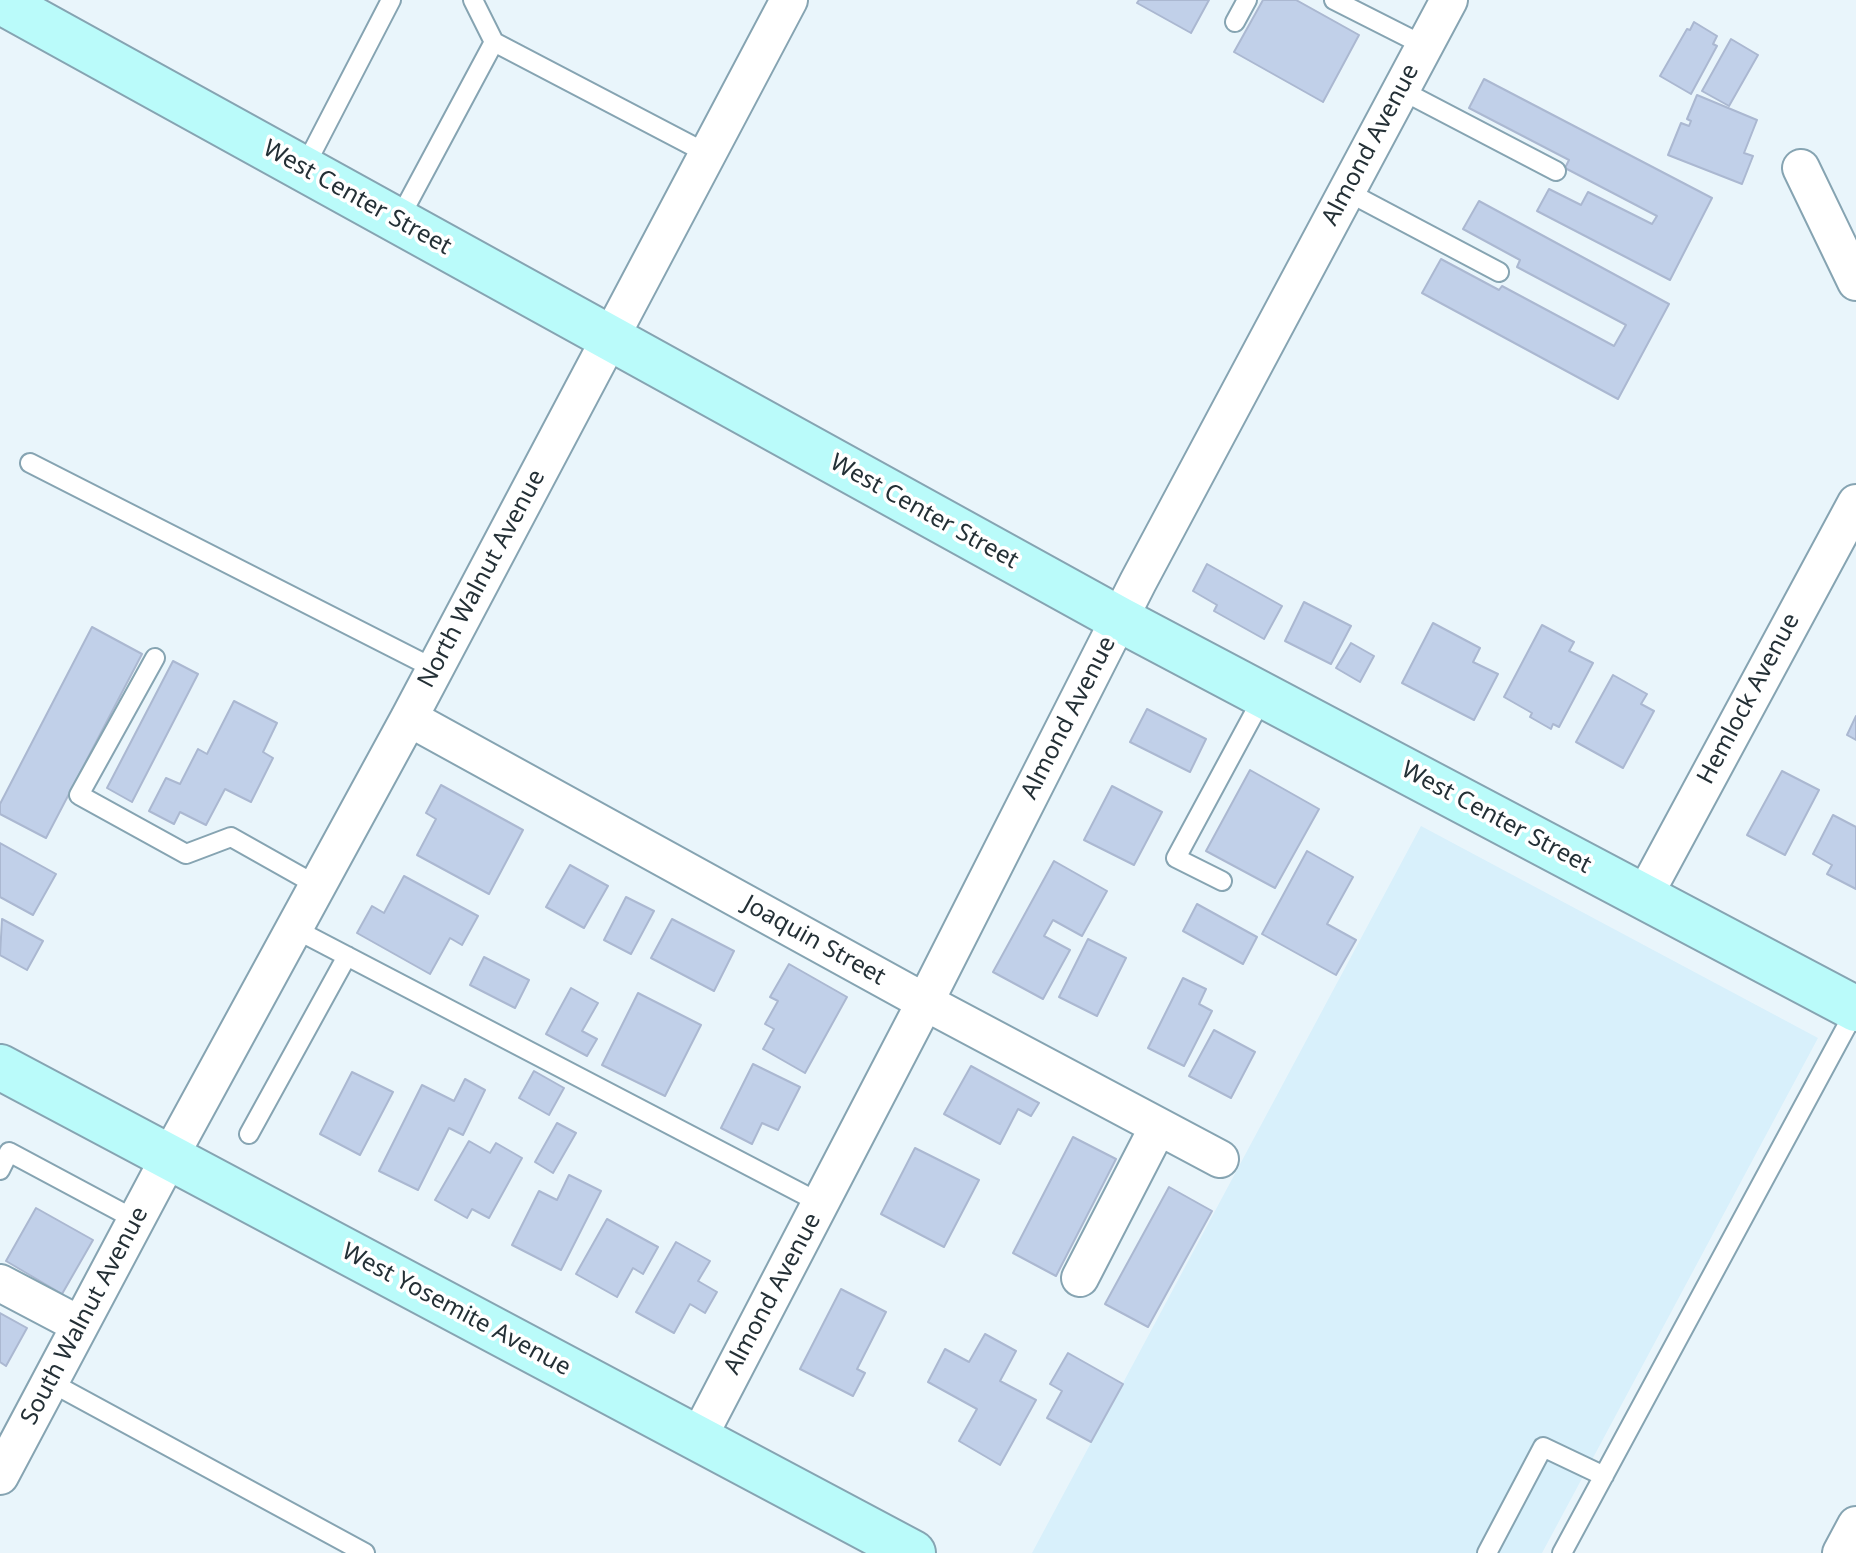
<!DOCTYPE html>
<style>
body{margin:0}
canvas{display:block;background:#e9f5fb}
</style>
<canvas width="1856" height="1553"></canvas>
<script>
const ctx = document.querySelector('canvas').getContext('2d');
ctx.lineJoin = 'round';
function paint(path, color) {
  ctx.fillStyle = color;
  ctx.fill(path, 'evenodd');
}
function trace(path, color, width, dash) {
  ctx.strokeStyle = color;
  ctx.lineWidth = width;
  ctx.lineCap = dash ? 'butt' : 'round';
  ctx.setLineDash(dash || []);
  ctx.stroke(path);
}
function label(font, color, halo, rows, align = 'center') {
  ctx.font = font + ' "Noto Sans",sans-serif';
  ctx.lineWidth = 7;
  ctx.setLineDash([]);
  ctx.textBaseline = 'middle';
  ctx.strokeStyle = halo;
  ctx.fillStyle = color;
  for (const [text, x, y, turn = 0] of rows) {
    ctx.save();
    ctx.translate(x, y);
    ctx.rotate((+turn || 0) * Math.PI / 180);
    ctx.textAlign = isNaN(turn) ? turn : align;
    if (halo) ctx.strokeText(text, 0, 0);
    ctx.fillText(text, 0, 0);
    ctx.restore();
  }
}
const built = new Path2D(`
 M1421,826L1818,1038L1542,1553H1032Z`);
const building = new Path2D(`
 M1139,0H1209L1191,33L1137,3Z
 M1263,0H1296L1359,35L1323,102L1234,52Z
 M1694,22L1717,36L1713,44L1717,46L1691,94L1660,76L1687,29L1690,30Z
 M1731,39L1758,55L1729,106L1702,91Z
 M1484,79L1712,198L1670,280L1537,211L1549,189L1581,205L1588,192L1652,224L1657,216L1565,168L1569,160L1469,108Z
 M1697,95L1757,120L1744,153L1753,156L1742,184L1668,155L1681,123L1689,126L1691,121L1687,119Z
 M1479,201L1669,304L1618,399L1422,293L1441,259L1499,290L1502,286L1614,346L1626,325L1517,267L1520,260L1463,229Z
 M1207,564L1282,606L1264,639L1214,611L1217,605L1193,591Z
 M1304,602L1351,626L1331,664L1285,641Z
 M1433,623L1480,648L1473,662L1498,674L1474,720L1402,683Z
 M1542,625L1574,642L1569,651L1593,663L1559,727L1553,724L1551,729L1530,717L1532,713L1504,697Z
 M92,627L142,654L46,838L0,814V804Z
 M1351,643L1374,656L1360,682L1336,668Z
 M173,661L198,674L132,802L107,788Z
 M1613,675L1647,694L1641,704L1654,711L1623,768L1576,742Z
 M234,701L277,723L263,752L273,758L251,802L225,789L206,825L180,812L174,824L149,811L166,778L180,784L198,749L207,754Z
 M1147,709L1206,739L1190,772L1130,742Z
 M1856,716V740L1847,735Z
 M1250,770L1319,809L1275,888L1206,851Z
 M1782,771L1819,790L1785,855L1747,835Z
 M441,785L523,830L489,894L417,855L436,819L426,813Z
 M1112,786L1162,812L1134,865L1084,840Z
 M1833,815L1856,827V889L1827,874L1832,865L1813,854Z
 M0,843L56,874L33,915L0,897Z
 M1307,851L1353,877L1327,924L1356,940L1336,975L1262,934Z
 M1054,861L1107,891L1082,936L1053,920L1044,936L1070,950L1043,999L993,972Z
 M570,865L608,886L584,928L546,907Z
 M404,876L478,916L462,945L450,938L430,974L357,933L372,906L384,913Z
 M626,897L654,911L631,954L604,940Z
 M1197,904L1257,937L1243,964L1183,931Z
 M2,919L43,941L27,970L0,955Z
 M672,919L734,951L714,991L651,958Z
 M1088,939L1126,958L1097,1016L1059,997Z
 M484,957L529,980L515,1008L470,985Z
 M789,964L847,997L805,1073L763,1049L774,1029L765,1024L778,1001L770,997Z
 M1183,978L1206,989L1199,1004L1212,1011L1184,1066L1148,1048Z
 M571,988L598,1003L582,1031L597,1039L587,1056L546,1034Z
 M638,993L701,1025L665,1096L602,1065Z
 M1214,1030L1255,1052L1231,1098L1189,1076Z
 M753,1064L800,1087L778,1130L762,1123L752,1144L721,1128Z
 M971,1066L1039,1103L1031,1116L1018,1109L1000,1144L944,1114Z
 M534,1071L564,1088L549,1115L519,1098Z
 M352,1072L393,1092L360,1155L320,1134Z
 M465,1079L485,1090L463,1135L449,1128L418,1190L379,1171L422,1085L454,1101Z
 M557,1123L576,1133L553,1173L535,1162Z
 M1073,1137L1116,1159L1056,1276L1013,1253Z
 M469,1141L490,1153L496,1143L522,1158L489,1218L472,1209L467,1218L435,1200Z
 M915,1148L979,1180L944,1247L881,1214Z
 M569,1175L601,1191L561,1270L512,1245L539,1191L557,1200Z
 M1169,1187L1212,1211L1148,1327L1105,1304Z
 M36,1208L93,1240L62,1294L6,1261Z
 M607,1219L658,1247L643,1274L633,1268L617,1297L576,1274Z
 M676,1242L710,1261L698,1281L717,1292L705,1313L690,1304L674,1333L636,1312Z
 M841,1289L886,1312L857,1369L865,1373L853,1396L800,1369Z
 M0,1313L27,1328L6,1366L0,1362Z
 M985,1334L1016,1351L1000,1381L1036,1400L1000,1465L959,1441L977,1409L928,1382L945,1349L969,1362Z
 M1068,1353L1123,1384L1091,1442L1047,1418L1062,1391L1050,1384Z`);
const lane = new Path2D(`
 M473,0L494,42
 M1334,0L1425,46
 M1235,22L1247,0
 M1401,90L1556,171
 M304,168L391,0
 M1346,191L1499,272
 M398,221L494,42L708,154
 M30,463L435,669
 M155,658L79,795L186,854L231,837L318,886
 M1222,881L1176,858L1264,695
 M295,929L820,1203
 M249,1134L347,956
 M0,1170L9,1152L136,1220
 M50,1382L365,1553
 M1487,1553L1543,1447L1604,1476
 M1562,1553L1856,1009`);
const street = new Path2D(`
 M1801,168L1856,282
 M409,718L925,1002L1220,1159
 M1644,896L1856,503
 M1080,1278L1158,1127
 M0,1283L80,1325
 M697,1440L925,1002L1138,582L1449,0
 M0,1476L170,1156L409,718L789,0
 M1841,1553L1856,1525`);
const secondary = new Path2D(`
 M0,1L1119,619L1856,1009
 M0,1067L913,1553`);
const streetNames = [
 ["Almond Avenue",1371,145,-62],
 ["West Center Street",357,198,29],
 ["West Center Street",924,512,29],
 ["North Walnut Avenue",482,579,-62],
 ["Hemlock Avenue",1749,699,-62],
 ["Almond Avenue",1069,718,-63],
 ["West Center Street",1496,818,28],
 ["Joaquin Street",814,941,29],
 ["Almond Avenue",773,1294,-62],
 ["West Yosemite Avenue",456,1310,28],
 ["South Walnut Avenue",85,1316,-62]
];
paint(built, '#d8f0fb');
paint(building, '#c1d0e9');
trace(building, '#abb8d1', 2);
trace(lane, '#86a4b2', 22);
trace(street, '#86a4b2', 40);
trace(secondary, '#86a4b2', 48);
trace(lane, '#fff', 18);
trace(street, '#fff', 36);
trace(secondary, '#bafbfa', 44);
label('24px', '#243036', '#fff', streetNames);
</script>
